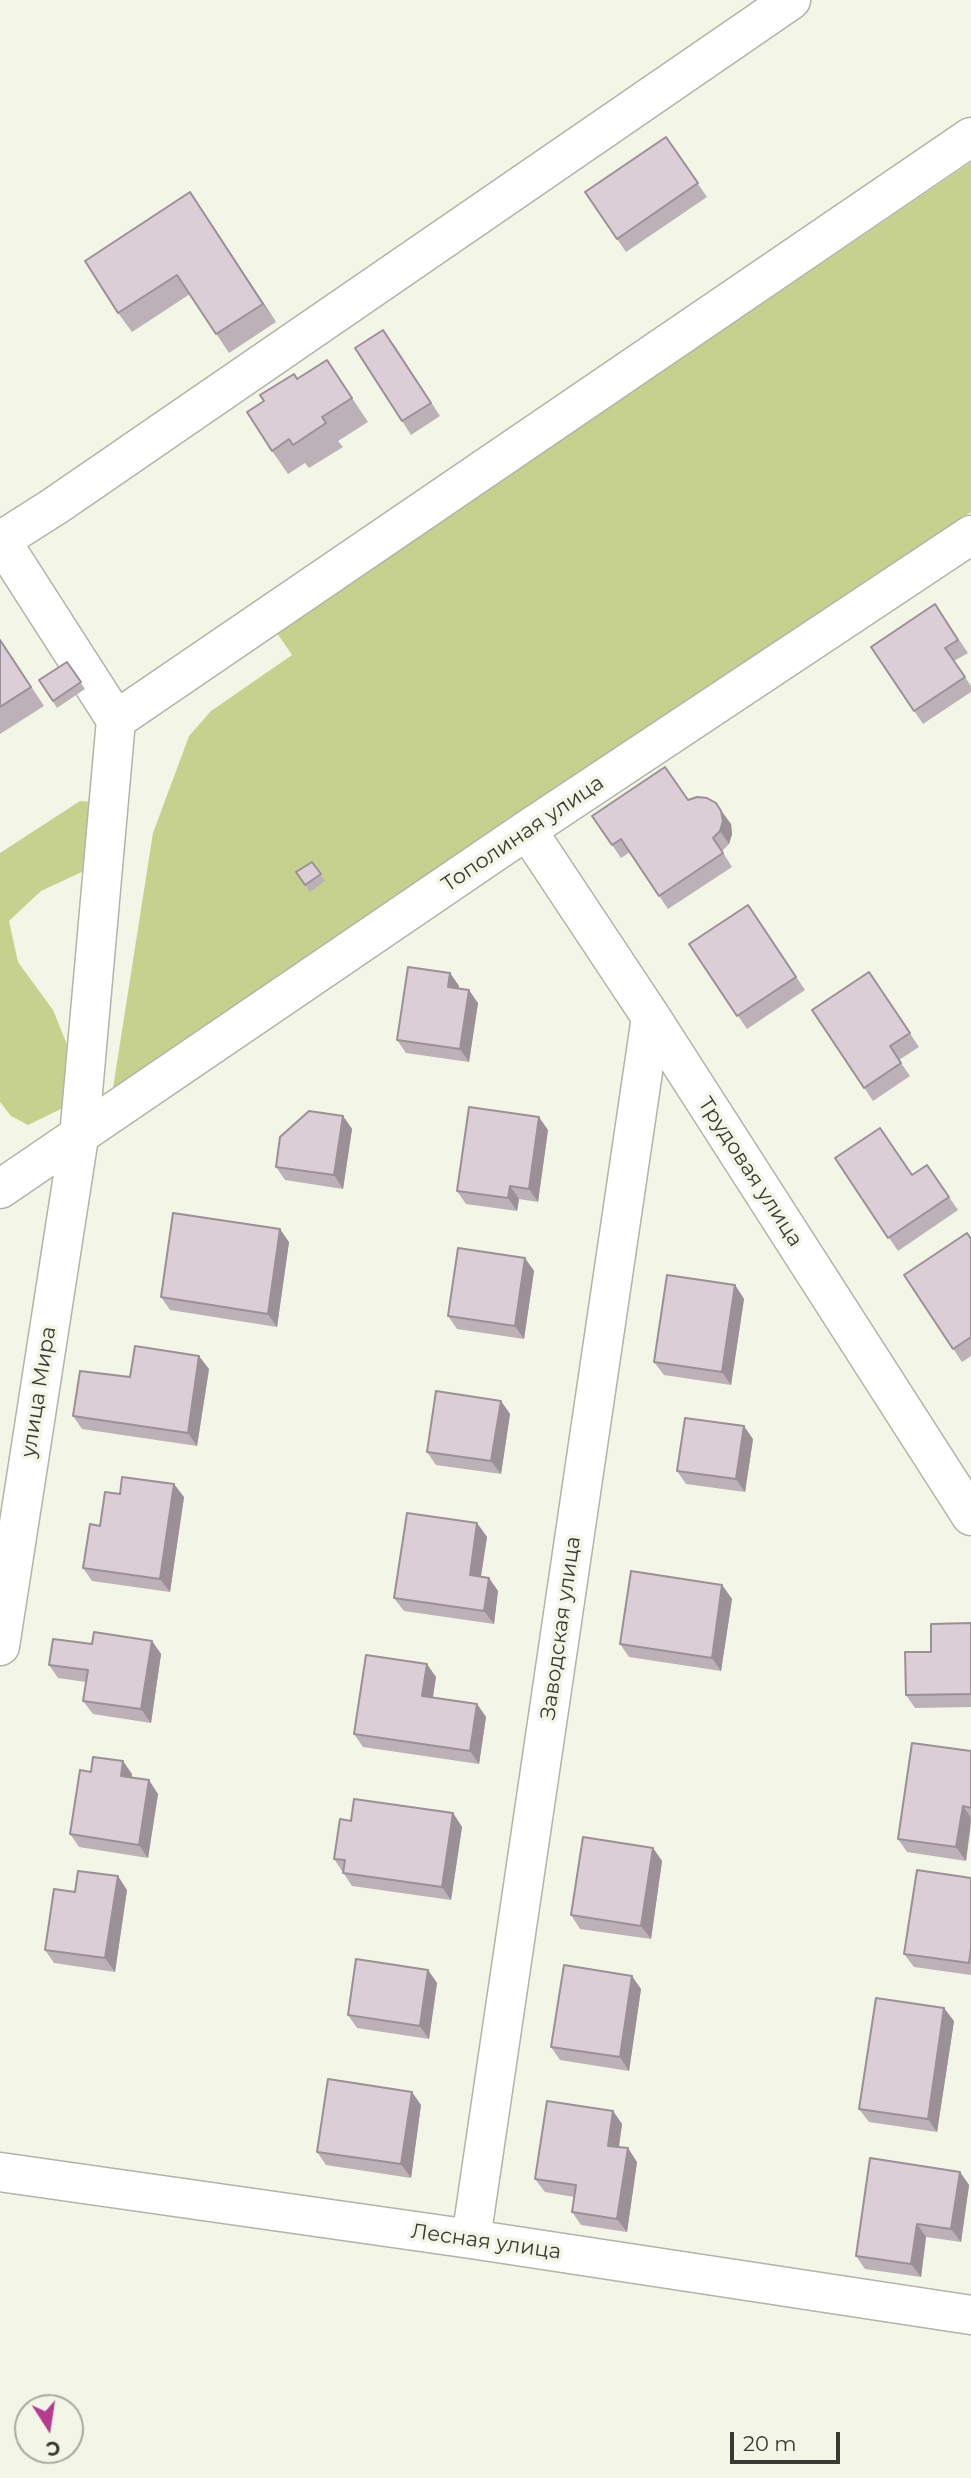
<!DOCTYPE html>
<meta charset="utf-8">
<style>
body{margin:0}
#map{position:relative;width:971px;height:2478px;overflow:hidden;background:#f3f5e7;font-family:Montserrat,sans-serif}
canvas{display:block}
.north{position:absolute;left:14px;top:2394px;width:70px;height:70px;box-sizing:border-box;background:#f3f5e7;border:2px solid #a9aa9f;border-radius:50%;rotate:168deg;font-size:19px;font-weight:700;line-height:28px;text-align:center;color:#393a34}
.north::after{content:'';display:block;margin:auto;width:24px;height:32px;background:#b53c90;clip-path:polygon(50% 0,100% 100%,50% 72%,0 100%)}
.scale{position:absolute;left:730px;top:2432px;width:110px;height:32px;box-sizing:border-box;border:4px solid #393a34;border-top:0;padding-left:9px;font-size:21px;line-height:24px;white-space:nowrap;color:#393a34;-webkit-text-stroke:5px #f3f5e7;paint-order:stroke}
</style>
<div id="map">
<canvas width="971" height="2478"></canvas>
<div class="north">С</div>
<div class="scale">20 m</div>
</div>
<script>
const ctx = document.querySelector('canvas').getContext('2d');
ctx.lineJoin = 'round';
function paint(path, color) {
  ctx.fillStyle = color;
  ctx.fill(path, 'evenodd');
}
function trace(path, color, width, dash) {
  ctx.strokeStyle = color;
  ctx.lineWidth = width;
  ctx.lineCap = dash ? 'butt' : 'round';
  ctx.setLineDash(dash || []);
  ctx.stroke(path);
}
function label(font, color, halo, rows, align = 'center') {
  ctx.font = font + ' Montserrat,sans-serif';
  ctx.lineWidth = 7;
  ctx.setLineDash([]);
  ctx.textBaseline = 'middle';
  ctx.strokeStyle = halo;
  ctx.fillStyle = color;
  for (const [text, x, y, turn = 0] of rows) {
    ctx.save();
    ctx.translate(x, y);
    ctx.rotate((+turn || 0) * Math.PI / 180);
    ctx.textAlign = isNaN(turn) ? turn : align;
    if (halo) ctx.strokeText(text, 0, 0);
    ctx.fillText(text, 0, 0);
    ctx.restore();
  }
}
const green = new Path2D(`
 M971,162V512L113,1088L153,833L189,736L211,711L292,655L277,633Z
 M80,801L94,802L84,871L41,891L9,921L18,962L53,1010L68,1047L65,1107L28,1125L11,1116L0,1102V853Z`);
const minor = new Path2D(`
 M0,539L116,720
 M0,541L55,506L791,0
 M527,830L651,1017L971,1516
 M0,1189L527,830L971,535
 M0,1646L79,1137L116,720L971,137
 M0,2172L471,2239L971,2315
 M471,2239L651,1017`);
const wall = new Path2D(`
 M666,137L707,197L626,252L585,192Z
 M190,192L276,322L229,353L190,294L132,332L118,313Z
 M393,343L440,416L411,435L402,421Z
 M327,360L368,422L338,441L343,447L309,468L305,463L288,474L272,451L297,379Z
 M935,604L968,653L954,661L971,686V692L923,724L871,647Z
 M0,639L44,706L0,734Z
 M67,662L85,689L57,708L39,680Z
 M688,800L716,803L731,824L732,834L729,844L722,851L732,867L668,909L630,852L621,858L592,816Z
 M312,862L325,881L310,892L296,872Z
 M748,905L805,990L747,1029L689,944Z
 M869,972L919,1047L899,1060L910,1076L873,1101L812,1010Z
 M450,973L459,986V988L478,1003L469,1062L406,1053L397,1040Z
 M343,1116L352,1129L343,1189L285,1180L276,1167Z
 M548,1130L538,1202L519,1199L517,1211L466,1204L457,1191Z
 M835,1158L912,1175L927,1165L958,1210L898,1251Z
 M971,1238V1356L962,1362L904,1275Z
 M289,1242L277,1327L170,1310L161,1297Z
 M525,1258L534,1271L524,1339L457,1329L448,1316Z
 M735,1285L744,1299L731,1385L664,1375L654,1362Z
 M209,1369L197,1446L82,1429L73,1416L130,1377Z
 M501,1401L510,1414L501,1474L436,1465L427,1452Z
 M753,1439L745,1492L686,1484L677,1471Z
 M120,1494L184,1497L170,1592L92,1581L83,1568L100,1526Z
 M477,1523L487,1537L481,1576L489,1578L498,1591L494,1624L404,1611L394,1598Z
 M722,1585L732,1599L721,1671L629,1657L620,1644Z
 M971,1623V1707L915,1708L906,1695L931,1652Z
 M152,1641L161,1654L151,1723L93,1714L83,1701L86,1682L58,1678L49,1665L92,1644Z
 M436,1677L433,1697L477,1704L486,1717L479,1764L363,1747L354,1734Z
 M971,1751V1825L966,1861L907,1852L898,1839Z
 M91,1772L132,1774V1778L158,1794L148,1858L79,1847L70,1834Z
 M453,1813L462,1827L451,1900L352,1886L334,1859L351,1821Z
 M653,1848L662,1861L651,1939L580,1929L571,1915Z
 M971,1878V1975L914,1967L904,1954Z
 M127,1890L115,1972L54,1963L45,1950L75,1892Z
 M428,1970L437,1983L429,2039L357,2028L348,2015Z
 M641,1989L629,2071L560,2060L551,2047Z
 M954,2021L937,2132L869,2122L859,2109Z
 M421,2105L411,2178L326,2165L317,2152Z
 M613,2111L622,2124L619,2147L637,2162L627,2232L581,2225L572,2212L574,2197L545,2192L535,2179Z
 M960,2172L969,2185L961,2242L926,2237L921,2277L865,2269L856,2256Z`);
const shadedWall = new Path2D(`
 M190,192L203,211L276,322L263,304Z
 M721,811L731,824L732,834L729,844L720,831Z
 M450,973L459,986L458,1000L448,987Z
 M469,990L478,1003L469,1062L460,1049Z
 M343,1116L352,1129L343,1189L334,1175Z
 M539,1117L548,1130L538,1202L529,1189Z
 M510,1186L519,1199L517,1211L508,1198Z
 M280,1229L289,1242L277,1327L268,1314Z
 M525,1258L534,1271L524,1339L515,1326Z
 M735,1285L744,1299L731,1385L722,1372Z
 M199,1356L209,1369L197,1446L188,1433Z
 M501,1401L510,1414L501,1474L491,1461Z
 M744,1426L753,1439L745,1492L736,1479Z
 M174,1484L184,1497L170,1592L160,1579Z
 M477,1523L487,1537L479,1588L470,1575Z
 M489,1578L498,1591L494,1624L484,1611Z
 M722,1585L732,1599L721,1671L712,1658Z
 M152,1641L161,1654L151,1723L141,1709Z
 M427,1664L436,1677L431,1709L422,1696Z
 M477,1704L486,1717L479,1764L470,1751Z
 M123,1761L132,1774L130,1789L121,1776Z
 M149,1780L158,1794L148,1858L139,1845Z
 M963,1806L971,1818L966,1861L956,1847Z
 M453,1813L462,1827L451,1900L442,1887Z
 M653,1848L662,1861L651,1939L641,1926Z
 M118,1876L127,1890L115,1972L105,1958Z
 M428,1970L437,1983L429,2039L420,2026Z
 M632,1976L641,1989L629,2071L620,2057Z
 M944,2008L954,2021L937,2132L928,2119Z
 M412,2092L421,2105L411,2178L401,2164Z
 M613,2111L622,2124L617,2159L608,2146Z
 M628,2148L637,2162L627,2232L617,2219Z
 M960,2172L969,2185L961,2242L951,2229Z
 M917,2224L926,2237L921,2277L911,2264Z`);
const building = new Path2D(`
 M666,137L698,183L617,239L585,192Z
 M190,192L263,304L216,334L177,275L118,313L85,261Z
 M383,330L431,403L402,421L355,348Z
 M327,360L352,398L322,417L326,423L293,445L289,439L272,451L247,412L264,401L260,395L294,374L297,379Z
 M935,604L958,640L945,648L965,677L914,711L871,647Z
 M0,640L31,687L0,707Z
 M67,662L81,682L53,701L39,680Z
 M665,767L688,800L697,797L707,798L716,803L721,811L723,821L720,831L713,838L723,853L659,896L621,839L612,845L592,816Z
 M312,862L321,874L305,885L296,872Z
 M748,905L796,977L737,1016L689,944Z
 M408,967L450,973L448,987L469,990L460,1049L397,1040Z
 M869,972L910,1033L890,1046L901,1063L864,1088L812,1010Z
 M469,1107L539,1117L529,1189L510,1186L508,1198L457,1191Z
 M309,1111L343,1116L334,1175L276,1167L280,1137Z
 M880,1128L912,1175L927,1165L949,1197L888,1238L835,1158Z
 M173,1213L280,1229L268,1314L161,1297Z
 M967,1233L971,1239V1337L953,1349L904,1275Z
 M458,1248L525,1258L515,1326L448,1316Z
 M667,1275L735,1285L722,1372L654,1362Z
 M135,1346L199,1356L188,1433L73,1416L80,1371L130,1377Z
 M436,1391L501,1401L491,1461L427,1452Z
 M685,1418L744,1426L736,1479L677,1471Z
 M122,1477L174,1484L160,1579L83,1568L90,1524L100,1526L105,1492L120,1494Z
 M407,1513L477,1523L470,1575L489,1578L484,1611L394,1598Z
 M631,1571L722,1585L712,1658L620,1644Z
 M971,1623V1694L906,1695L905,1652H931V1624Z
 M94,1632L152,1641L141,1709L83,1701L88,1670L49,1665L53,1639L92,1644Z
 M366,1655L427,1664L422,1696L477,1704L470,1751L354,1734Z
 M912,1743L971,1751V1808L963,1806L956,1847L898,1839Z
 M93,1757L123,1761L121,1776L149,1780L139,1845L70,1834L80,1770L91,1772Z
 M354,1799L453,1813L442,1887L343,1873L345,1860L334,1859L340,1819L351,1821Z
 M583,1837L653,1848L641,1926L571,1915Z
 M917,1870L971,1878V1948L969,1963L904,1954Z
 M78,1871L118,1876L105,1958L45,1950L54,1889L75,1892Z
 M356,1959L428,1970L420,2026L348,2015Z
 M564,1965L632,1976L620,2057L551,2047Z
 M876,1998L944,2008L928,2119L859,2109Z
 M328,2079L412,2092L401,2164L317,2152Z
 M547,2101L613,2111L608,2146L628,2148L617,2219L572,2212L576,2185L535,2179Z
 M870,2158L960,2172L951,2229L917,2224L911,2264L856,2256Z`);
const streetNames = [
 ["Тополиная улица",523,834,-34],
 ["Трудовая улица",750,1172,57],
 ["улица Мира",39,1392,-81],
 ["Заводская улица",561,1628,-82],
 ["Лесная улица",486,2242,8]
];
paint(green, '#c7d18e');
trace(minor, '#b1b4a7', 41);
trace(minor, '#fff', 38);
paint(wall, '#bdb1b8');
paint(shadedWall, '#9a9096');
paint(building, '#dcced6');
trace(building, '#9a9096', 2);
label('21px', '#393a34', '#f3f5e7', streetNames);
</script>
